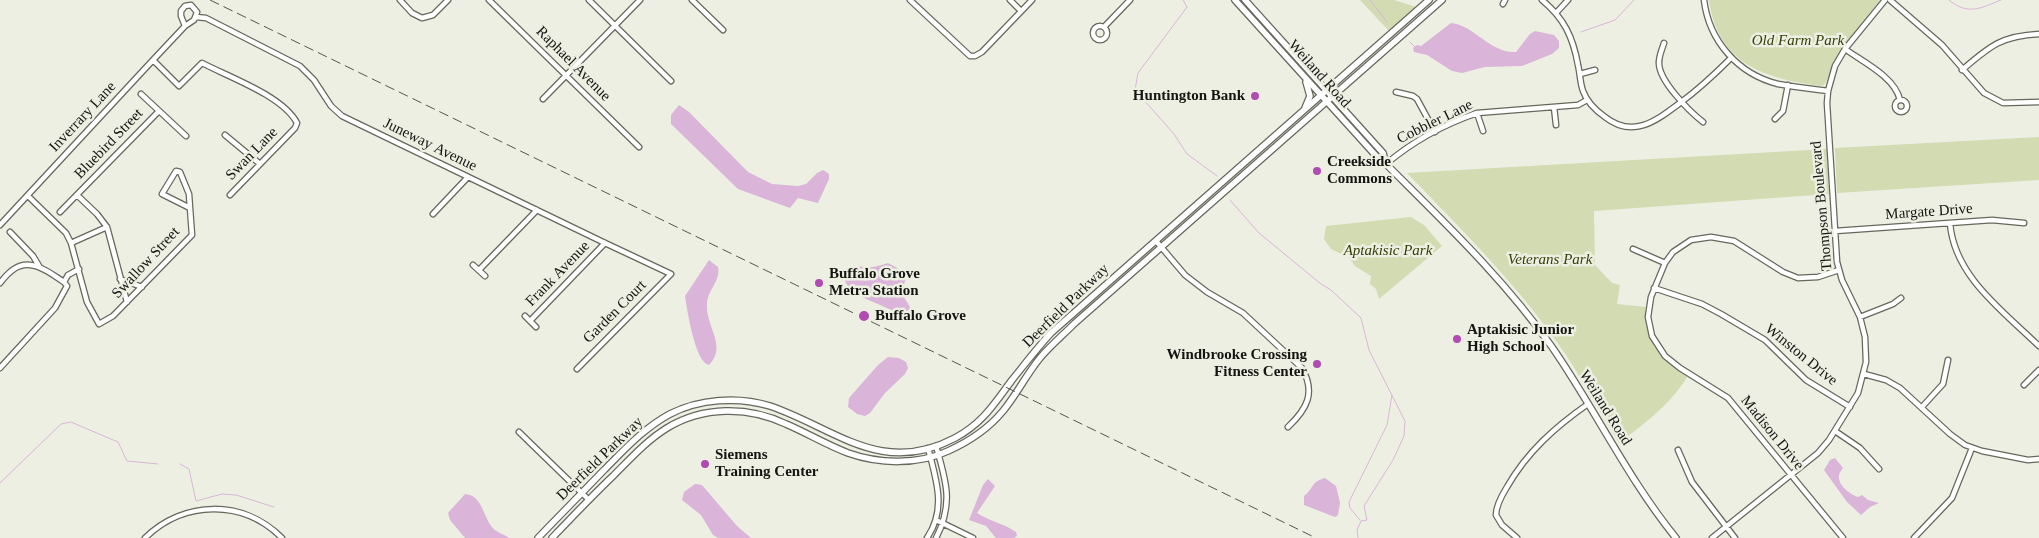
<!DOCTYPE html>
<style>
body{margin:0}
canvas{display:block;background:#ecefe2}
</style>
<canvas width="2039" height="538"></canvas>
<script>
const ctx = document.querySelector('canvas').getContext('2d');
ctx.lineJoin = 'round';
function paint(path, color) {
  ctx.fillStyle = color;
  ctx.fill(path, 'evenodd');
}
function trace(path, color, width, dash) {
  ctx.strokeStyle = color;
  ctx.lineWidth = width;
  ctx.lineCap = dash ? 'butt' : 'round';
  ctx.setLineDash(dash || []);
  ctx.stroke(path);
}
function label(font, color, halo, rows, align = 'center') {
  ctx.font = font + ' "Times New Roman",serif';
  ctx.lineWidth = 5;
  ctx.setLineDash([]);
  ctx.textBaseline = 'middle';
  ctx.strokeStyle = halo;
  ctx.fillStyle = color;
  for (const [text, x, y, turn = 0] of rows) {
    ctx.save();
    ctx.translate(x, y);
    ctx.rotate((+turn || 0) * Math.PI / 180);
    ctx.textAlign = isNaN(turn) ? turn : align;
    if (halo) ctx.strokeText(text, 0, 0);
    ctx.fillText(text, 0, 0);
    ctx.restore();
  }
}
const green = new Path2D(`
 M1360,0H1394L1416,7L1389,31Z
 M1709,0H1880L1840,51L1826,82L1824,85L1820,86C1765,78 1718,65 1709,0Z
 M2039,137V180L1837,193L1835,148Z
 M1827,149L1829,194L1594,211L1595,265L1612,283L1620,285L1617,304L1646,307C1643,340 1662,359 1687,377C1670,405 1645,423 1619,443C1599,410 1581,376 1559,345C1515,282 1460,228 1407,173Z
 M1411,217L1424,225L1442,246L1379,299L1376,289L1370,284L1371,276L1355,266L1348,257L1331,249L1324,239L1326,226Z`);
const water = new Path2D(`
 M1451,23C1474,25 1491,54 1516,52L1530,34L1535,31L1554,35L1559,41V48L1552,54L1522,66L1485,67L1462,73L1452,71L1427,55L1414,52L1413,48L1417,45L1421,46Z
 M679,105L689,112L748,172L772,184L798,186L806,184L817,173L823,170L829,174V179L818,203L798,198L790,208L738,189L671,124V115Z
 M709,260L718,267C721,280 708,290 707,303C705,326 728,346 709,365C695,363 687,309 685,296Z
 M888,263L903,271L906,276L902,294L910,307V312L905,316L855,294C848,287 843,281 843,271C851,263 857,267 867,267C874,268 881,265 888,263Z
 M888,357L899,358L906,362L908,368L905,374L885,393L870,413L865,416L857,414L848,407L849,398L878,365Z
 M1835,458L1843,468C1842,469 1839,474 1839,475C1837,485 1851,495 1858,497L1862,495L1868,500L1879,503L1870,507L1861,515L1847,502L1824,470L1830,460Z
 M1325,478L1336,486L1340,503L1338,515L1335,517L1304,505V496C1314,489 1310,482 1325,478Z
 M988,479L995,486L977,513C989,521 1003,523 1016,532L1017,536L1014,538H996L986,526L969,520L983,485Z
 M695,484L702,485L737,526L751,538H718L713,535L701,515L682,500L684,492Z
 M465,494C482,495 483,516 492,527C495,532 504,534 509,538H465L450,520L448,513Z`);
const stream = new Path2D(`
 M1183,0L1187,7L1138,73L1135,90L1174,134L1187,154L1217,176
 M1370,0L1387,22
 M1949,0C1968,16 1981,8 2001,0
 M1581,32L1615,20L1634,0
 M1410,42L1415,47
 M1230,200L1259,233L1321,284L1331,290L1361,318L1369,350L1405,421L1404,436L1393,460L1364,506L1367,520L1361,521L1357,530L1358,538
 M180,464L189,469L196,501L222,494L236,495L274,507
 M0,483L61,424L71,422L118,442L127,461L158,464
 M1360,520L1350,508L1349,502L1387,425L1392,395`);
const minor = new Path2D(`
 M400,0L412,13L422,18L433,15L448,0
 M489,0L639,147
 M589,0L671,81
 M692,0L723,30
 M910,0L970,56H975L982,52L1032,0
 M1010,0L1021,11
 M1542,0C1564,18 1573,37 1578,65C1580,73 1580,83 1583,91C1587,102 1595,110 1605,117C1633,139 1656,121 1680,103C1699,89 1715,74 1731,58
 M1704,0C1709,41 1738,74 1778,84C1794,87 1812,89 1828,91
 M1890,0L1942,45L1984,93L2003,103L2039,102
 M1503,4L1505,0
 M1556,13L1568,0
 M196,17L206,18L300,66L314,80L331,106L342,116L605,243L671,274L577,369
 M1093 33a7 7 0 1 1 14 0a7 7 0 1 1-14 0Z
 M1104,27L1130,0
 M1664,43C1662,49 1659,56 1659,62C1658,80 1689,111 1703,122
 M1845,49C1863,62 1895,77 1900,100
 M153,60L179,86L202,63C229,77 283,96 297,123L295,128L230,195
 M1962,70C1990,46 2001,36 2039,34
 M1580,74L1595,70
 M1396,92L1413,96L1417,99L1435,132
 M141,94L186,136
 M543,99L640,0
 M1895 106a6 6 0 1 1 12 0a6 6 0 1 1-12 0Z
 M1554,107L1556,125
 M1477,113L1483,131
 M1775,119L1783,111L1788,85
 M225,135L260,164
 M1386,164C1412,142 1445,124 1477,113L1578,105L1587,100
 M176,171L180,172L189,194L190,208L162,194Z
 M77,195L97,214L107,227L127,302
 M28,196L66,233L71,243L87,302L99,324L113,316L192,235L190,208
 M60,212L159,111
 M433,214L468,177
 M1950,223C1954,276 2003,311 2039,346
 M0,225L153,60L185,26L194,20L197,12L191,5L185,6L181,11V16L185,26
 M1835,231L1992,220L2024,223
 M10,232L33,256L39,266
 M1156,241L1185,275L1207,292L1243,313L1302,368C1316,393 1307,409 1288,427
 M71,243L107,227
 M1633,249L1665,263
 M473,265L485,276
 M479,270L537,210
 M1839,270L1818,277L1798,278L1783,272L1734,241L1711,237L1691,240L1673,252L1665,263L1651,297L1648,317L1652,336L1665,356L1680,368L1728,398L1843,538
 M120,279L142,287
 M0,283C4,278 9,272 14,269C31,257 50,273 64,282
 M1654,288L1702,304L1721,314L1765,340L1806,380L1850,407
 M525,316L536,327
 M1860,317L1893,304L1901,298
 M530,321L605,243
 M0,368L55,308L67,286L64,282L68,275L79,269
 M1864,374L1886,380L1900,388L1950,434L1965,445L1982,451L2028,460L2039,459
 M2024,385L2039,370
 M1922,407L1943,384L1948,360
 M1835,431L1860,448L1879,469
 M519,432L589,500
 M936,446C946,481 954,503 936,538
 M1678,450L1692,482L1735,538
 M936,520L973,538
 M145,538C184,500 243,499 282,538
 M927,538C947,509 936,479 928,448
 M1517,538L1502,525L1496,515C1496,505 1502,495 1507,487C1527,452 1555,427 1588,404
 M1712,538L1818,453L1829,440L1858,393L1866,362L1865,337L1860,317L1842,280L1837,262L1827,103L1828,91L1835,66L1845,49L1885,0
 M1914,538L1952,498L1972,448`);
const major = new Path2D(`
 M1235,0L1378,158L1386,164C1444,222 1504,279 1552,347C1595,409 1628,479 1676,538
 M1245,0L1383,153L1386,164
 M1305,108L1310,96L1306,82
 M538,538C560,515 582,493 604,470C625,449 644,428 670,414C699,399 738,396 770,406C835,428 881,477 955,438C983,423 994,404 1012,380C1025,364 1037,348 1051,333L1429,0
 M552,538C572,517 592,496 613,476C630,459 646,441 667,428C703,406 748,406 786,424C807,433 827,445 848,453C879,464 918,465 948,451C968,442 989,428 1003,411C1017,394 1026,375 1040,358C1050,346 1063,335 1075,323L1442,0`);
const rail = new Path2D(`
 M210,0L1316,538`);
const markers = [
 [1255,96,5,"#af4bb1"],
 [1317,171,5,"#af4bb1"],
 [819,283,5,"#af4bb1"],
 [864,316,6,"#af4bb1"],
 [1457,339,5,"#af4bb1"],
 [1317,364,5,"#af4bb1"],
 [705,464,5,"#af4bb1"]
];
const parkNames = [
 ["Old Farm Park",1798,41],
 ["Aptakisic Park",1388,251],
 ["Veterans Park",1550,260]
];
const streetNames = [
 ["Raphael Avenue",573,64,45],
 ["Weiland Road",1319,74,48],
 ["Inverrary Lane",83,117,-47],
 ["Cobbler Lane",1435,122,-26],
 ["Bluebird Street",109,144,-46],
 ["Juneway Avenue",430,145,26],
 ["Swan Lane",252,154,-46],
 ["Thompson Boulevard",1822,206,-95],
 ["Margate Drive",1929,212,-4],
 ["Swallow Street",146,263,-47],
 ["Frank Avenue",558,274,-46],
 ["Deerfield Parkway",1066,306,-44],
 ["Garden Court",615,312,-45],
 ["Winston Drive",1801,355,39],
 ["Weiland Road",1605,408,58],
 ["Madison Drive",1772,433,51],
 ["Deerfield Parkway",600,459,-44]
];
const poiNames = [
 ["Huntington Bank",1245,96,"right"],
 ["Creekside",1327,162],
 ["Commons",1327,179],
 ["Buffalo Grove",829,274],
 ["Metra Station",829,291],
 ["Buffalo Grove",875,316],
 ["Aptakisic Junior",1467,330],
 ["High School",1467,347],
 ["Windbrooke Crossing",1307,355,"right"],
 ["Fitness Center",1307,372,"right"],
 ["Siemens",715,455],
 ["Training Center",715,472]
];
paint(green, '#d2dbb1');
paint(water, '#dab5d9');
trace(stream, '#dab5d9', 1);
trace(minor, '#65685d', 7);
trace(major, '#65685d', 8);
trace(minor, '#fff', 4.5);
trace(major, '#fff', 5.5);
trace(rail, '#555650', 1, [10, 5]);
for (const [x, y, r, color] of markers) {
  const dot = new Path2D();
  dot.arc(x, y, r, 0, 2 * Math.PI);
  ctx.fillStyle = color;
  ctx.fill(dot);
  trace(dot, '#ecefe2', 2);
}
label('italic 15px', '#373f06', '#ecefe2', parkNames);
label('15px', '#141511', '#ecefe2', streetNames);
label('bold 15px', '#141511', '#ecefe2', poiNames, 'left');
</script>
